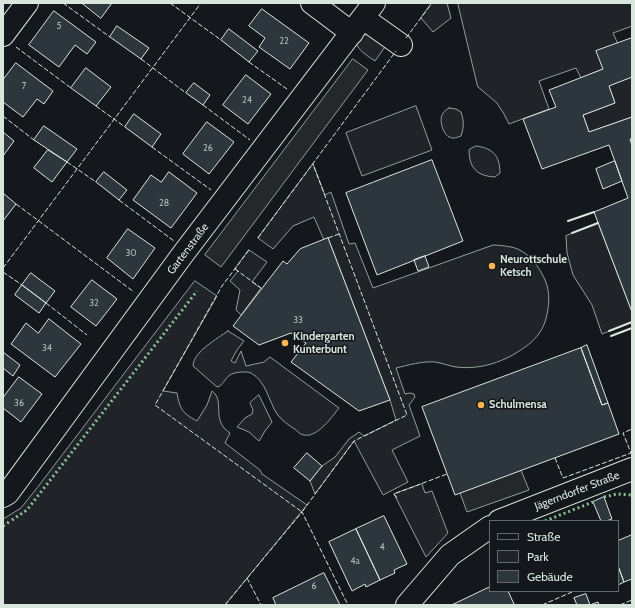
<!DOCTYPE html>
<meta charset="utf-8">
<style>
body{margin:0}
#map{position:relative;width:635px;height:608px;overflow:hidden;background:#14181c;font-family:Cabin,sans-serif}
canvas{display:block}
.frame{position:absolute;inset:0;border:4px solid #d8e6dc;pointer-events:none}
.legend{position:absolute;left:489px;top:520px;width:130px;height:72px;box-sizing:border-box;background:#14181c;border:1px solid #626a69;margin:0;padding:5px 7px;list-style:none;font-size:12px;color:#d8e6dc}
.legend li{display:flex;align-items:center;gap:8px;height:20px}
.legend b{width:20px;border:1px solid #626a69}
</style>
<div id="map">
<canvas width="635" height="608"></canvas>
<div class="frame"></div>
<ul class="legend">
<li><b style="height:5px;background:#14181c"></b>Straße</li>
<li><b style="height:11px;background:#202428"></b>Park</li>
<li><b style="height:11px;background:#2c363c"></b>Gebäude</li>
</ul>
</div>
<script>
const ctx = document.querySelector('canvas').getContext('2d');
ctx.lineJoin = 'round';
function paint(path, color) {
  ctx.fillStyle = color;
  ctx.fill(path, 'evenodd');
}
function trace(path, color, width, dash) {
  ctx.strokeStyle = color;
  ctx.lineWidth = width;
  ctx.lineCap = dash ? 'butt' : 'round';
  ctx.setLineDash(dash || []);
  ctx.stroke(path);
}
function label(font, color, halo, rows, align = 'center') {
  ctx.font = font + ' Cabin,sans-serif';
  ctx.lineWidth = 3;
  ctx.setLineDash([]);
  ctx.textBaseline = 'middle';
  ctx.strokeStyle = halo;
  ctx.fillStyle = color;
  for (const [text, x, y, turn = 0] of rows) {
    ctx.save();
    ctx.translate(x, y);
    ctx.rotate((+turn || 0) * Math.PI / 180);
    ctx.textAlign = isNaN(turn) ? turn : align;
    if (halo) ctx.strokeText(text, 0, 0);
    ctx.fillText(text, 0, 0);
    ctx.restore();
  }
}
const green = new Path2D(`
 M432,3H447L451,18L433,32L421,18Z
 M458,3H632V26L613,33L618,44L603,69L581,78L576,68L539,81L549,109L509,124L504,114L497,103L478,87Z
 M366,34L387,44L375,61C365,54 345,43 366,34Z
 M632,77V117L589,132L583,115L615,103L609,86Z
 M416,106L432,150L362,176L346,133Z
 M449,108L456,109L461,112C464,121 464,127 461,136C458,137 456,138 454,138C444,139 439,122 442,115C444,111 446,110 449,108Z
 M476,146C493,148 500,156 500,173L495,177C477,176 469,168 469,150Z
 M313,164L325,195L331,192L349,244L355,243L373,288L493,245C499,245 505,246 511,247C527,250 539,266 545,280C551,293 549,309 545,322C541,333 534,341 525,347C505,362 480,370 456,367C449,366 442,363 435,362C422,361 409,365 396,368L405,394L410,393L414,394L415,397L409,405L420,436L392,450L408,482L383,495L354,441L315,494L310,481L322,466L335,457L349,439L359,432L364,436L396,420L390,400L328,238L324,240L314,217L293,226L273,249L258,238Z
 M598,223L632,312V322L602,334L592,305L573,275L567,253L566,236Z
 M249,250L267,262L252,282L261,288L241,315L236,310L240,290L230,281L238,271L235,269Z
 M195,281L217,296L163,391L177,393C180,409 182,413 197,421L207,405L212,391C226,401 210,420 230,433L225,443L260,470L262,474L307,505L225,605H3V519L21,508L37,488Z
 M228,331L244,341L237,350L231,361L235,363L241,351L246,366L264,362L270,357L339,408C332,417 317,438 304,435C301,435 298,432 296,430C290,426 282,421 277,414C269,402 266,381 251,373C246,371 234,372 230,375C224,379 223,386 217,387L193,366C193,352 218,338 228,331Z
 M259,395L272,422L265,431L259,441L249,432L237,427L245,418L252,414L253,410L250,403Z
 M422,484L425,493L432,491L448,533L426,557L394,494Z`);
const parking = new Path2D(`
 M353,59L368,70L221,267L205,255Z
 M521,470L529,490L467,512L460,493Z`);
const building = new Path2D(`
 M82,3H112L101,18Z
 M262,9L309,43L290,69L259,47L265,38L249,26Z
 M54,11L96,42L87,54L75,45L59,67L29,45Z
 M117,26L149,48L141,59L110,37Z
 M229,29L258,51L249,62L221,40Z
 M632,38V77L609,86L615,103L583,115L589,132L632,117V139H630L632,146V312L594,212L628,198L609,145L542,169L523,119L556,107L549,90L603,69L596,51Z
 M16,63L53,91L44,104L37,99L23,117L3,102V80Z
 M86,68L111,87L96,106L71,88Z
 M246,75L271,94L248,124L223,105Z
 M194,83L210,95L203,105L186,93Z
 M134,114L161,134L152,147L125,127Z
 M207,122L234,142L209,174L183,154Z
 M44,126L77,149L67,162L34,140Z
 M3,132L14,141L3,156Z
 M48,150L67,162L52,182L34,168Z
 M432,160L463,241L377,275L346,193Z
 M615,161L622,181L603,189L596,169Z
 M104,172L127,190L119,200L96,182Z
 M169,172L197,193L171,228L133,200L151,175L161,182Z
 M3,193L16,204L3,221Z
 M128,229L155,248L133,279L107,258Z
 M328,238L390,400L359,411L291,362L306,343L291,333L259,345L233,326L283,261L287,264L300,249Z
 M425,256L429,267L418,271L414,260Z
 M31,273L55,291L46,303L22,285Z
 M92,280L117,299L96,326L71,307Z
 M22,285L46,303L39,313L15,295Z
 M49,319L81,344L55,377L11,344L26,323L38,333Z
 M587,345L608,403L602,405L581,348Z
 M581,348L602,405L608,403L619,434L455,495L422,407Z
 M3,352L20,365L13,376L3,368Z
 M19,377L42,394L21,422L3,408V398Z
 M307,453L322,466L310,481L294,468Z
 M604,497L612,519L606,521H601L593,502Z
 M384,516L407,564L394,570L395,573L380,580L356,529Z
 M356,529L380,580L366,587L365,584L352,591L329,542Z
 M632,535V579L624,582L618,566V541Z
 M618,566L624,582L618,585Z
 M324,573L340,605H276L273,598Z
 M490,587V591H508L514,604L511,605H452Z
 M586,594L590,605L598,602L599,605H577L574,598Z`);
const minor = new Path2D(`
 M312,3L352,33
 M363,18L401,45
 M3,35L27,3
 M3,496L8,493L183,254L374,3
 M499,521L632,469
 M407,605L450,555L490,527`);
const hedge = new Path2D(`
 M604,497L617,494L632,495
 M12,520L27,510L197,291
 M545,521L593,502
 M3,526L9,522`);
const fence = new Path2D(`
 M63,3L110,37
 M170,3L221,40
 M406,38L432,3
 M16,47L71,88
 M141,59L186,93
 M249,62L287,89
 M203,105L250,140
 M96,106L125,127
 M3,116L34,140
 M152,147L211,190
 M67,162L96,182
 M119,200L174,241
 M16,204L134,292
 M258,238L396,51
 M328,238L339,234
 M249,250L222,286L155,405L302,512L354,441L407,415L313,164
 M3,268L201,3
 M235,269L261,288
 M3,272L22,285
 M46,303L87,335
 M555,458L563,478L631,453L623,433L632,429
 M397,498L394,494L447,474
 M247,578L261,605
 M225,605L302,512L348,605
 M542,605L572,592
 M620,605L632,600`);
const wall = new Path2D(`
 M568,221L594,212
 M572,233L598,223
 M609,331L632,322
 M611,336L632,328`);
const markers = [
 [492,266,4,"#ffb74d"],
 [285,343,4,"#ffb74d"],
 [481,405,4,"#ffb74d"]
];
const numberNames = [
 ["5",59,26],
 ["22",284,41],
 ["7",24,86],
 ["24",247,100],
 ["26",208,148],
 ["28",164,203],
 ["30",131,253],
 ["32",94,303],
 ["33",298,320],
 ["34",47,348],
 ["36",19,403],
 ["4",382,547],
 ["4a",355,561],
 ["6",314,586]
];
const streetNames = [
 ["Gartenstraße",188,249,-53],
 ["Jägerndorfer Straße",577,491,-21]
];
const poiNames = [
 ["Neurottschule",500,260],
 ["Ketsch",500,273],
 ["Kindergarten",293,337],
 ["Kunterbunt",293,350],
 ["Schulmensa",489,405]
];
paint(green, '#202428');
trace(green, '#939e99', 1);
paint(parking, '#24282b');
trace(parking, '#939e99', 1);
paint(building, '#2c363c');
trace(building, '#d8e6dc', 1);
trace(minor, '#d8e6dc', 24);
trace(minor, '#14181c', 22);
trace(hedge, '#8ac095', 3, [2, 3]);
trace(fence, '#d8e6dc', 1, [5, 2]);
trace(wall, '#d8e6dc', 2);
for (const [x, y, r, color] of markers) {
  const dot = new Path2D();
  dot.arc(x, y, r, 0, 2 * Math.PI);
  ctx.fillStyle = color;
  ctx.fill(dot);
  trace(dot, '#14181c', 1.5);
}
label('9px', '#adbab4', null, numberNames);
label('11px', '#d8e6dc', '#14181c', streetNames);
label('bold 11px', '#d8e6dc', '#14181c', poiNames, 'left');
</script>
